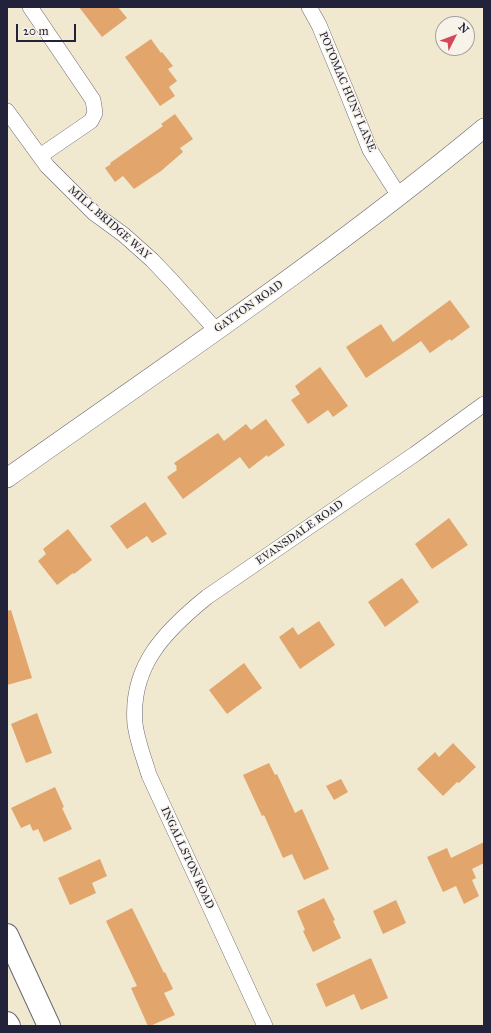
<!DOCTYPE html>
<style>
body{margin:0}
#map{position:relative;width:491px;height:1033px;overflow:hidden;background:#f1e8d0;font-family:"IM FELL Great Primer",serif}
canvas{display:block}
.frame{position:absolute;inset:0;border:8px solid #22223b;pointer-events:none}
.north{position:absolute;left:435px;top:16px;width:40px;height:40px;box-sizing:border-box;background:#f7f3e8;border:1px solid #a29fa3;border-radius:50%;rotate:48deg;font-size:11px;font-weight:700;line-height:16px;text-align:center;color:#22223b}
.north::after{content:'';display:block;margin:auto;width:14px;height:18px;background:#d1495b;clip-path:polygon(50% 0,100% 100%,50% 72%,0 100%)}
.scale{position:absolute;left:16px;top:24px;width:60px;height:18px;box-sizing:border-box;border:2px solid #22223b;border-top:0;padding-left:5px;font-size:12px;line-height:14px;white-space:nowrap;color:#22223b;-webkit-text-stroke:3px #f7f3e8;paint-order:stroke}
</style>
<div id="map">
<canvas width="491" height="1033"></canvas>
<div class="frame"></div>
<div class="north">N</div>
<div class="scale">20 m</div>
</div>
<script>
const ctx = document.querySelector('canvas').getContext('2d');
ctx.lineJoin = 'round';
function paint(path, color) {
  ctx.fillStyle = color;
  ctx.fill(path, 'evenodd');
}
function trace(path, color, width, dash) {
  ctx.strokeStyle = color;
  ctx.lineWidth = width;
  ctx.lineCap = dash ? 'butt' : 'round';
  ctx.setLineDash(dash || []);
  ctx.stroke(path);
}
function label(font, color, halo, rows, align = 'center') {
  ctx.font = font + ' "IM FELL Great Primer",serif';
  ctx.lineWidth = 3;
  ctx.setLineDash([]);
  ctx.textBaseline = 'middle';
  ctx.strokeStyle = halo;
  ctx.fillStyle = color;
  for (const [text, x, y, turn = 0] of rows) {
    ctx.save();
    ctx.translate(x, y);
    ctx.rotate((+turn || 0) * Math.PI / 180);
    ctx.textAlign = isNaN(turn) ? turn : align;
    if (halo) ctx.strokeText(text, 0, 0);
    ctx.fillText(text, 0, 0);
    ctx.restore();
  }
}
const building = new Path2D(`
 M79,7H118L127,18L102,37Z
 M151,39L161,53L162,52L173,66L168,69L177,81L169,87L175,96L160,106L125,57Z
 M175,114L193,139L180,148L183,152L161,171L134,189L123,176L115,182L105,168L111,164L110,163L163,126L161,124Z
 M450,300L470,327L451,341L450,339L430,353L421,341L366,378L346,347L381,324L393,342Z
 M320,367L348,406L333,417L328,410L308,424L291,400L300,394L295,386Z
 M266,419L285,445L268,457L267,455L249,469L240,457L183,499L167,477L177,470L176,468L177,467L174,463L218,433L224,441L246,424L251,430Z
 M145,502L167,534L152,543L147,536L127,549L110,526Z
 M449,518L468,545L432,569L415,544Z
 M68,529L92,560L74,574L73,573L57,585L38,561L46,554L43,549Z
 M402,578L419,602L385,627L368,602Z
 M11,610L32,678L7,685V611Z
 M319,621L335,645L300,669L279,637L293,627L298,635Z
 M244,663L262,688L227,714L209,690Z
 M37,713L52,753L26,763L11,724Z
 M453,743L476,767L459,783L457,782L443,796L417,769L435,752L439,757Z
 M269,763L275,775L277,774L295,813L302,809L329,869L304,880L292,854L283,858L264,815L262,816L243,775Z
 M341,779L348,792L334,800L326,786Z
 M55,787L64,807L62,808L72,829L44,842L38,829L33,831L30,824L21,828L11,808Z
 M484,842V863L472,869L476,878L472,880L479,896L464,904L456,886L443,892L427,857L447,848L451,858Z
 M100,859L107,876L92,883L96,893L70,905L58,878Z
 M324,898L335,920L333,921L341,938L313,952L303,931L305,930L297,911Z
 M396,900L406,923L383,934L373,911Z
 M132,908L164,973L165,972L173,989L164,993L175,1015L150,1026H148L131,988L137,986L106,921Z
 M371,958L388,998L361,1010L354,994L326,1007L316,984Z`);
const minor = new Path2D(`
 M30,7L93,100L95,113L91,121L40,156
 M309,7L319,25L346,90L370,150L399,196
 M7,111L47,166L94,213L124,235L152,260L172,281L216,330
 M265,1026L149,775C144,758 137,741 135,724C130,666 165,631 207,597L415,454L484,404`);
const tertiary = new Path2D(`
 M7,478C168,364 332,254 484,128`);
const secondary = new Path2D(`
 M7,935L49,1026
 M7,1023L9,1026`);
const streetNames = [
 ["POTOMAC HUNT LANE",347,92,67],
 ["MILL BRIDGE WAY",109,223,41],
 ["GAYTON ROAD",249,307,-35],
 ["EVANSDALE ROAD",300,533,-35],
 ["INGALLSTON ROAD",187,858,65]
];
paint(building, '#e2a56b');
trace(minor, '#6a676f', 16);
trace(tertiary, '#6a676f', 20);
trace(secondary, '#6a676f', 24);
trace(minor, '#fff', 15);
trace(tertiary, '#fff', 19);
trace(secondary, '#fff', 22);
label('11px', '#22223b', '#f7f3e8', streetNames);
</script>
